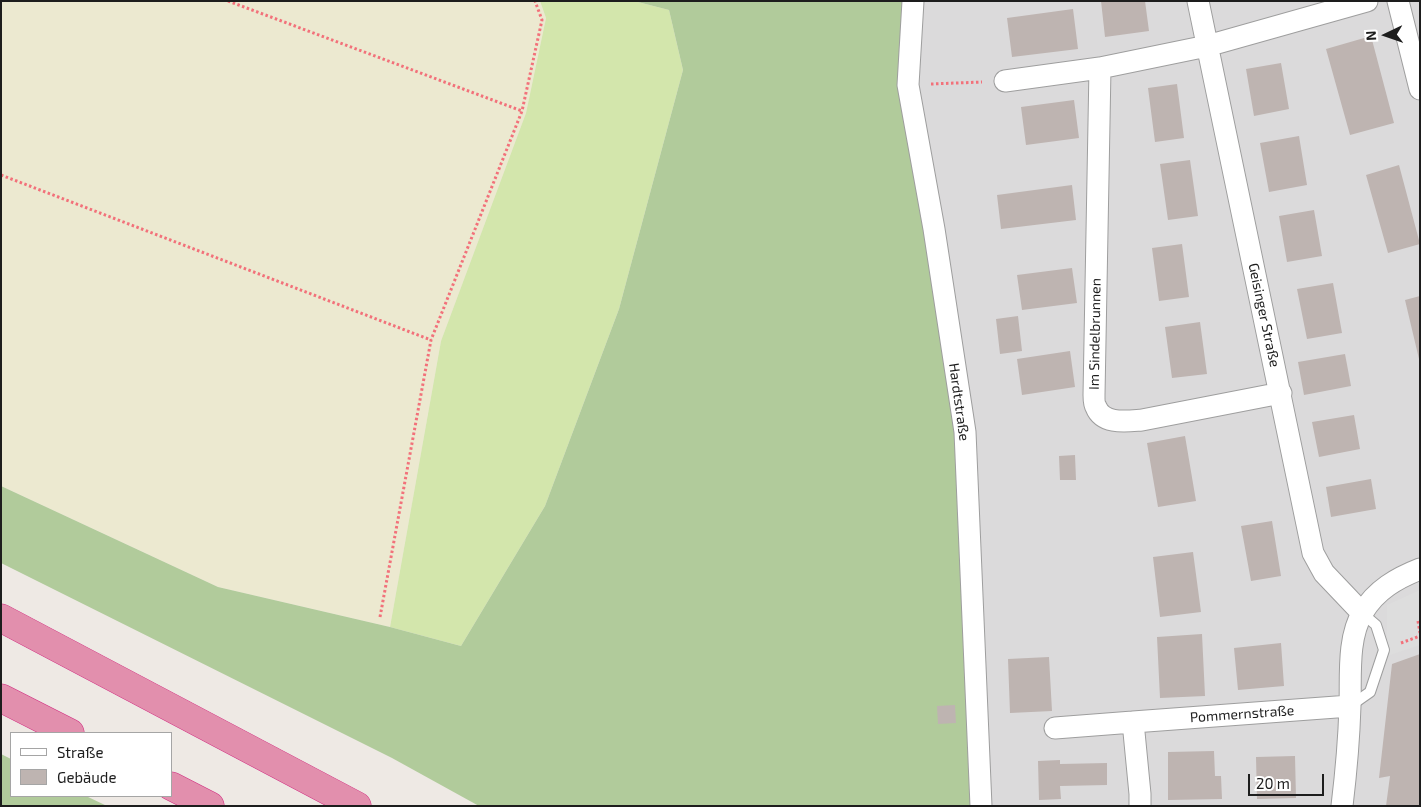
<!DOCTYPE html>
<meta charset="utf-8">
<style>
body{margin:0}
#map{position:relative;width:1421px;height:807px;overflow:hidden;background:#eee9e4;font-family:"Exo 2",sans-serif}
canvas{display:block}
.frame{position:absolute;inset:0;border:2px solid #1d1d1d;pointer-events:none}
.legend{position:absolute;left:10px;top:732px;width:162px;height:65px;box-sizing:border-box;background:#fff;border:1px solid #a5a5a5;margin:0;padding:6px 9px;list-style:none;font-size:15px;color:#1d1d1d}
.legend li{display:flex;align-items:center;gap:10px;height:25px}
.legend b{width:25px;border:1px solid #a5a5a5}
.north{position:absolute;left:1361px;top:10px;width:50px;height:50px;-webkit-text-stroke:4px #fff;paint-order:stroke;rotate:267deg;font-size:14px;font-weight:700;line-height:20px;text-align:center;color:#1d1d1d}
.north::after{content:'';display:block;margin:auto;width:18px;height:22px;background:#1d1d1d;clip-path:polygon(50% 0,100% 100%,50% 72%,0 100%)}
.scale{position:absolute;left:1248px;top:774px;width:76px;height:22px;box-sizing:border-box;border:2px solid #1d1d1d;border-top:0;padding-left:6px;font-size:15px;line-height:18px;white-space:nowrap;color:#1d1d1d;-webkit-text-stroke:4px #fff;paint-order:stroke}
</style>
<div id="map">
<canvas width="1421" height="807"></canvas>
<div class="frame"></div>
<ul class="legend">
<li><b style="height:6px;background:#fff"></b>Straße</li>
<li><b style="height:14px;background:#beb4b1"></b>Gebäude</li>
</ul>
<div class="north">N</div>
<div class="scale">20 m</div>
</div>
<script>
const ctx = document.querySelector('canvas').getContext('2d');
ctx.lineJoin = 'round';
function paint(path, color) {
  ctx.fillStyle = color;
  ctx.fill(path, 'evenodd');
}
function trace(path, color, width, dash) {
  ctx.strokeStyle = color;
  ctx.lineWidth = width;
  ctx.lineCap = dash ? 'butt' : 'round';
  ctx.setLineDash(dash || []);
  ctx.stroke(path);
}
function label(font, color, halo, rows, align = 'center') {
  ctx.font = font + ' "Exo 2",sans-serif';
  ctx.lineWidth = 4;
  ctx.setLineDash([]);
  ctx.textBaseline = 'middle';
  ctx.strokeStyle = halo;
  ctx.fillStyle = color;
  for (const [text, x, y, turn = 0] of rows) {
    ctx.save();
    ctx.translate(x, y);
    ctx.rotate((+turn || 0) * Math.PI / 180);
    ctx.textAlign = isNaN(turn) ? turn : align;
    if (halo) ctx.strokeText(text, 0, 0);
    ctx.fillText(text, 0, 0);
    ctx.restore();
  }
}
const residential = new Path2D(`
 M913,1H1420V806H981L908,85Z`);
const farmland = new Path2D(`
 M1,1H540L546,18L526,113L441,341L390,627L218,587L1,486Z`);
const grass = new Path2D(`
 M540,1H634L669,10L683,70L619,309L545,506L461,646L390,627L441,341L526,113L546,18Z`);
const forest = new Path2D(`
 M634,1H913L908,85L965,432L981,806H479L392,758L1,563V486L218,587L390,627L461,646L545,506L619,309L683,70L669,10Z
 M1,754L11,759V796H86L107,806H1Z`);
const parking = new Path2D(`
 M1420,590V645L1387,656V605Z`);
const building = new Path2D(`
 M1101,1H1145L1149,31L1105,37Z
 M1073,9L1078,49L1012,57L1007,18Z
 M1371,36L1394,123L1350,135L1326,49Z
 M1281,63L1289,109L1254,116L1246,69Z
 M1177,84L1184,138L1155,142L1148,88Z
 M1074,100L1079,138L1026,145L1021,107Z
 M1299,136L1307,185L1269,192L1260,143Z
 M1190,160L1198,216L1168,220L1160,164Z
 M1399,165L1420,244L1388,253L1366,175Z
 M1072,185L1076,220L1001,229L997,195Z
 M1314,210L1322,256L1287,262L1279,216Z
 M1182,244L1189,297L1159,301L1152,248Z
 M1072,268L1077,303L1022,310L1017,275Z
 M1333,283L1342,333L1307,339L1297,289Z
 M1420,296V359H1419L1405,300Z
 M1018,316L1022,351L1000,354L996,319Z
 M1200,322L1207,374L1172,378L1165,327Z
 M1070,351L1075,387L1022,395L1017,359Z
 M1345,354L1351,386L1304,395L1298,362Z
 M1354,415L1360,449L1319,457L1312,422Z
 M1185,436L1196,501L1158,507L1147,443Z
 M1075,455L1076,480H1060L1059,456Z
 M1371,479L1376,509L1331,517L1326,487Z
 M1272,521L1281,576L1251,581L1241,526Z
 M1193,552L1201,612L1160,617L1153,557Z
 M1202,634L1205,696L1160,698L1157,637Z
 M1281,643L1284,686L1238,690L1234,648Z
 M1420,654V806H1386L1390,776L1379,778L1392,664Z
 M1049,657L1052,711L1010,713L1008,659Z
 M955,705L956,723L938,724L937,706Z
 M1214,751L1215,776H1221L1222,799L1168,800V752Z
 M1295,756L1296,798L1257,799L1256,757Z
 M1060,760V764L1107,763V785L1060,786L1061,799L1039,800L1038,761Z`);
const path = new Path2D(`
 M228,1L522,111
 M931,84L982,82
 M1,175L431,340
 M380,617L431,340L522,111L542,20L535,1
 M1418,621L1420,633
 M1401,643L1420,636`);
const service = new Path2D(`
 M1350,706L1370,692L1384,650L1376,625L1362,613`);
const minor = new Path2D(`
 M913,1L908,85L934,229L965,432L981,806
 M1198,1L1313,553L1324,573L1362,613
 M1398,1L1420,89
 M1005,81L1100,68
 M1281,393L1142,420C1127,421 1103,425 1096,407C1094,404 1094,399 1094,395L1100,68L1207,46L1367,1
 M1055,728L1133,722
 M1140,806V794L1133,722L1350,706
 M1342,806C1346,773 1349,739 1350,706C1351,677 1347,638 1363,612C1376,590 1397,578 1420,569`);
const motorway = new Path2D(`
 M1,618L357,806
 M1,698L70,733
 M171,786L210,806`);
const streetNames = [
 ["Geisinger Straße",1264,315,78],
 ["Im Sindelbrunnen",1095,334,-89],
 ["Hardtstraße",959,402,82],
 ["Pommernstraße",1242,714,-4]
];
paint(residential, '#dbdadb');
paint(farmland, '#ece9d0');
paint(grass, '#d3e6ac');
paint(forest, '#b1cb9b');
paint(parking, '#ddd');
paint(building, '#beb4b1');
trace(service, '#9e9e9e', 12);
trace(minor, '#9e9e9e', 23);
trace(motorway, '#d02d81', 29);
trace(path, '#f2717a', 3, [2.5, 2.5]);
trace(service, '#fff', 10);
trace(minor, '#fff', 21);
trace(motorway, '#e28fad', 28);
label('14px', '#1d1d1d', '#fff', streetNames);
</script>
